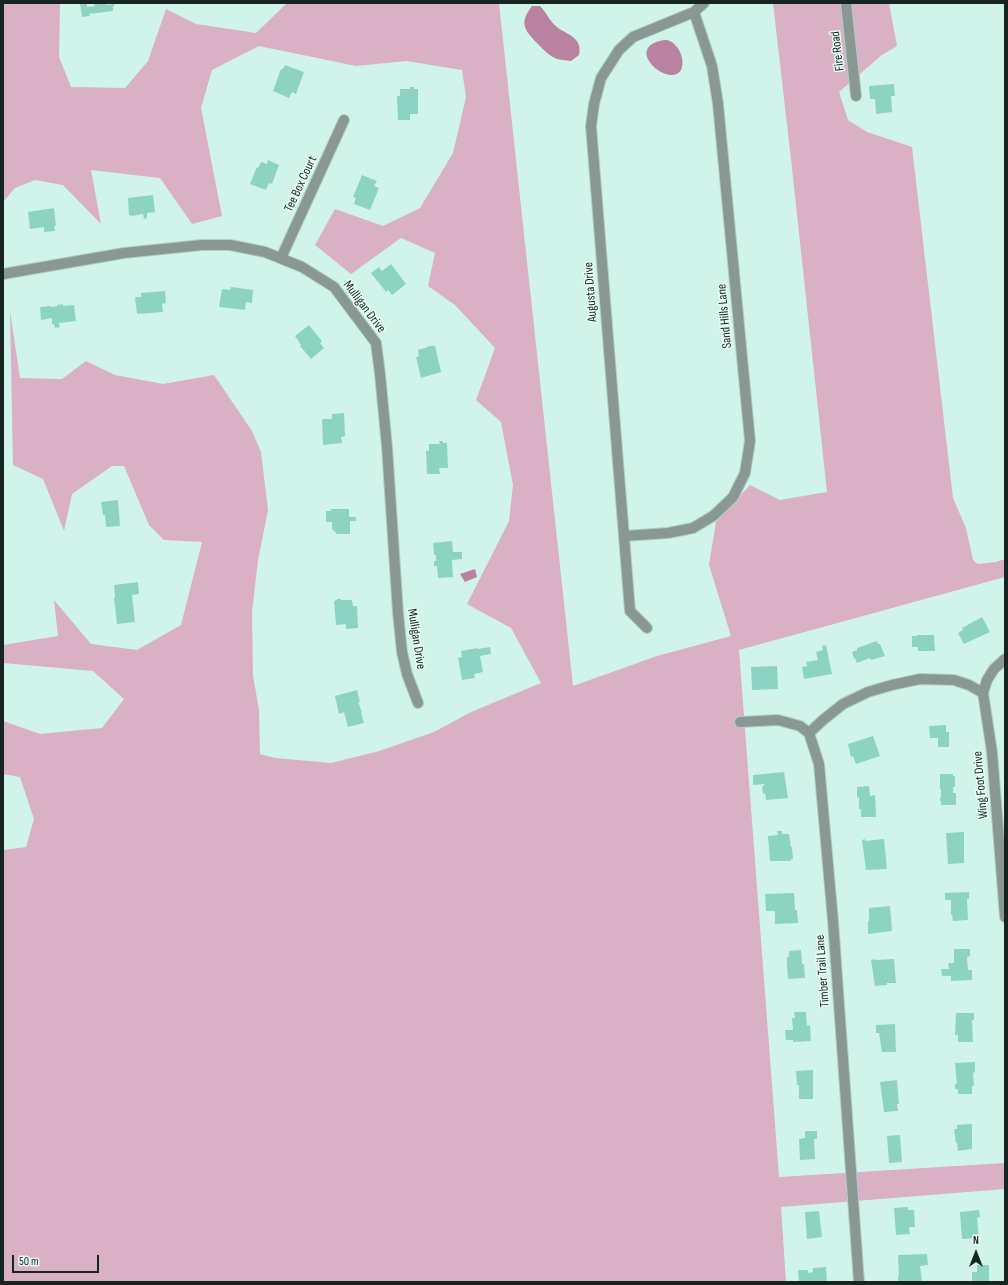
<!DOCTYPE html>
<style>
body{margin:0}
#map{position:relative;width:1008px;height:1285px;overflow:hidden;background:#d1f4ea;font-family:"Sofia Sans Condensed",sans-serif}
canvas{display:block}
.frame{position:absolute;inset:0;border:4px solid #172521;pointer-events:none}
.north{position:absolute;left:956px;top:1233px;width:40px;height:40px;-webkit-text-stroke:3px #e9fdf7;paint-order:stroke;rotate:0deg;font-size:11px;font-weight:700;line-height:16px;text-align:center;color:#172521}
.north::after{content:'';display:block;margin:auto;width:14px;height:18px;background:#172521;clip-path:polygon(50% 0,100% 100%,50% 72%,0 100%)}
.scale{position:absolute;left:12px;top:1255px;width:87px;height:18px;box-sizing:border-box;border:2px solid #172521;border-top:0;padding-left:5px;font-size:12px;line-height:14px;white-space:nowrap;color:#172521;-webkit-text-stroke:3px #e9fdf7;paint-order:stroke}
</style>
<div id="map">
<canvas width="1008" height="1285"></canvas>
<div class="frame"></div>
<div class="north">N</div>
<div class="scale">50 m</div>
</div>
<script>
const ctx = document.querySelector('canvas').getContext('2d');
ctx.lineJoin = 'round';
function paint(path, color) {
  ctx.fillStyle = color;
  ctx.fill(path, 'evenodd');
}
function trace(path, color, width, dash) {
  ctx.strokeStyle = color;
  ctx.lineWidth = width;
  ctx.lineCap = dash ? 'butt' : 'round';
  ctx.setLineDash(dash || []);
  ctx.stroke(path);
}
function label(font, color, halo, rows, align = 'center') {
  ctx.font = font + ' "Sofia Sans Condensed",sans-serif';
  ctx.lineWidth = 3;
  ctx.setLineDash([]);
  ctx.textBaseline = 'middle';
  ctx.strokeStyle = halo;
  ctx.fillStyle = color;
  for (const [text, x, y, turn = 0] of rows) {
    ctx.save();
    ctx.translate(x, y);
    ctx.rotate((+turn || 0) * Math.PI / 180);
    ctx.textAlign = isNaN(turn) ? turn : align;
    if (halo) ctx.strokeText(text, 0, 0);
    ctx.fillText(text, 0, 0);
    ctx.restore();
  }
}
const green = new Path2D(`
 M3,3H60L59,57L71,87L125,88L148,61L166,9L196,24L256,33L287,3H499L573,686L657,656L731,636L709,565L716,522L750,485L780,500L827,492L792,168L773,3H889L897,46L882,55L839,92L848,120L867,132L912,147L953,498L966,528L973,560L978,564L996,562L1005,559V577L739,650L779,1177L1005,1163V1189L781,1207L786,1282H3V850L26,847L34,819L20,777L3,774V721L40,734L102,728L124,699L93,671L3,663V645L58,636L54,600L91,644L137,650L181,625L202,542L164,540L149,525L124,466H112L72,494L64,531L43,479L13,465L10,311L20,378L62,379L86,361L115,375L163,384L214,375L252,431L261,452L268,510L258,560L252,612L253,676L259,710L260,754L275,758L331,763L379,751L434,732L471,712L541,683L511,628L467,604L509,521L513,485L501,422L476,400L495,348L455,305L428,286L435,253L401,238L351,274L315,245L335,209L383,226L420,208L453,153L466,97L462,70L406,61L356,66L259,46L212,70L201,108L222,216L192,224L160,178L91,170L101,224L63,185L35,180L15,188L3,202Z`);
const water = new Path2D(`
 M532,6H540C547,13 550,22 558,28C564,32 572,35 576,40C580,45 580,49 579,55L571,61C566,60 559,60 555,58C548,55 543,49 538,44C524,30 519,23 532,6Z
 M665,40C681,40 691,73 673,75C655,76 628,45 665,40Z
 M475,569L477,577L465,582L460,574Z`);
const building = new Path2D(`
 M87,3V7L95,6L94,3H107V5L114,4L115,6H113V11L89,14L90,16L82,17L80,4Z
 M285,65L304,72L296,94L292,92L289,98L273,91L281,69H283Z
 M894,84L895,96H891L892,112L876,114L875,99H870L869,86Z
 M410,87H414V89H418V114H410V120H398L397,96H400V89H410Z
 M268,160L279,165L272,184L269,183L266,190L250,184L257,167L258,168L261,162L267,164Z
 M362,175L377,181L374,186L379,188L370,210L354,204L356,198L353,197Z
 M153,195L155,212L147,213V218L144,219L143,214L132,216L129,215L128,198Z
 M54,208L56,226H54L55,231L44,232V227L30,229L28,212Z
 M391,264L406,284L392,295L388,290L386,292L371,273L379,267L382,271Z
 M231,287L253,290L252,303L246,302L245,310L219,307L222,289L230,290Z
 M165,291L166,303L162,304L163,312L137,314L135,297H141V293Z
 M63,304V306L74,305L76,321L59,323L60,327L55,328L54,324H52V318L41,320L40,307L51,306V307L58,306L57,305Z
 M309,325L322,341L320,343L324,348L311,359L300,346L301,345L295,336Z
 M428,346H435L441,372L421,378L416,357L419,356L418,350L428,347Z
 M344,413L345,436L341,437L342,443L323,445L322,419H332V414Z
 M439,441H443V443H447L448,468H439L440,474H427L426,451H429V444H440Z
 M118,500L120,526L106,527L105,515H103L101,502Z
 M331,509H349V517H356V521H350V534H337L332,529V522H326V511H331Z
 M452,541L453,552H462V559L452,560L453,577L438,578L437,566H434V561H436V555H434L433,543Z
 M138,582L139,594L132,595L135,622L117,624L114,598L115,597L114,585Z
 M337,599H341V600H352L353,606H357L358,628L346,629V624L336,625L334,601L337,600Z
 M982,617L990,632L964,644L958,633L963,630L962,628Z
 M917,635H934L935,651H918V647H912V636H917Z
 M877,641L878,644H880L885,656L871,660L870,658L857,663L855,658L854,659L852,652L857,650V648Z
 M826,645L832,674L804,679L802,667L807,666L806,662L818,660L816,652L823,650L822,646Z
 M490,647L491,654L480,656L483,672L474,674L475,678L462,680L458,658L462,657L461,651L478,648V649Z
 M777,666L778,689L752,690L751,667Z
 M357,690L360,702H358L362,712H361L364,723L348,727L344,712L339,714L335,696Z
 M946,725V732H949V747H938V738H930L929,726Z
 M873,736L880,756L856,764L853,756L851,757L848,744Z
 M784,772L788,798L766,800L765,793L763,794L762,786H764V784L753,785V775Z
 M940,774H953V776H955V787H953V793H956V805H941V801H940V798H941V789H940Z
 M869,786L870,796L875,795L876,817H861V809H859V797L857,798V787Z
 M777,831H782V834H789L791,847H792L793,859H791V861H770L768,836L778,835Z
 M964,832V863L948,864L946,833Z
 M865,839V841L884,839L887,869L866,870L862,840Z
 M969,892V899H967L968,920L953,921L952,915H951V900H945V893Z
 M794,893L795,910H797L798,923L775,924V911H766L765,894Z
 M890,906L892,931L868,934V921H869V908Z
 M954,949H970V956L967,957L968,970H972V980L951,981V976H942L941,969H949L948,963H954Z
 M801,950L802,964H804L805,978L788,979L787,966V957H789V951Z
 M875,959V960L894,959L896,983H887V985L875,986L871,960Z
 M794,1012H806L807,1026L810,1025L811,1041L793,1042V1040H786L785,1030H793L792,1018H795Z
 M956,1013H974V1020H972L973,1042H958V1035H955Z
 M895,1024L896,1052H882L879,1033H876V1025Z
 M975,1062V1072L973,1073L974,1086H972V1094H958V1089H955V1084H957L955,1063Z
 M813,1070V1099H799V1085H797L796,1071Z
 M897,1080L899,1104H897L898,1111L884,1112L880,1082Z
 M972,1124V1149L958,1151L957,1143H956L954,1129H957V1125Z
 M805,1131H817V1139H814L815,1159L800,1160L799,1139L805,1138Z
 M900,1135L902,1162L889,1163L887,1136Z
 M908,1207V1210H914L915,1227H909L910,1234L896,1235L894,1208Z
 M979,1210L980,1217L977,1218L979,1238L962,1239L960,1212Z
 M819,1211L822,1237L807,1239L805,1212Z
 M927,1254L928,1265L920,1266L922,1282H898V1275H899L898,1255Z
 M977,1265H989V1282H972V1272H977Z
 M826,1267L827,1282L799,1281L798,1270H808V1273L813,1272V1268Z`);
const minor = new Path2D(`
 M846,3L856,96
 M281,258L344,120
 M3,274L124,253L202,245H230L265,252L302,267L334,287L376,343L380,374L387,447L398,613L402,652L407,674L418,703
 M624,536L668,533L693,528L713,516L733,497L745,473L750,441L718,104L712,66L694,12
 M647,628L630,611L591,126L594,104L601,78L619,50L633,37L694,12L704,3
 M1005,659L994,669L987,680L983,693L992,752L1005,917
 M740,722L778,720L800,726L809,733L819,764L833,921L859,1282
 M809,733L823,720L843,704L868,692L892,685L920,679L954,680L969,685L983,693`);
const streetNames = [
 ["Fire Road",838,51,-97],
 ["Tee Box Court",301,184,-65],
 ["Augusta Drive",591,292,-94],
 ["Mulligan Drive",364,307,53],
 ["Sand Hills Lane",725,316,-95],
 ["Mulligan Drive",416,639,81],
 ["Wing Foot Drive",981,785,-95],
 ["Timber Trail Lane",823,971,-94]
];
paint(green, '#d9b0c4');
paint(water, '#b9829e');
paint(building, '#8cd4c1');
trace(minor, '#b0cfc6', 12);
trace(minor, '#8a9894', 10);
label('13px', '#172521', '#e9fdf7', streetNames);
</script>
